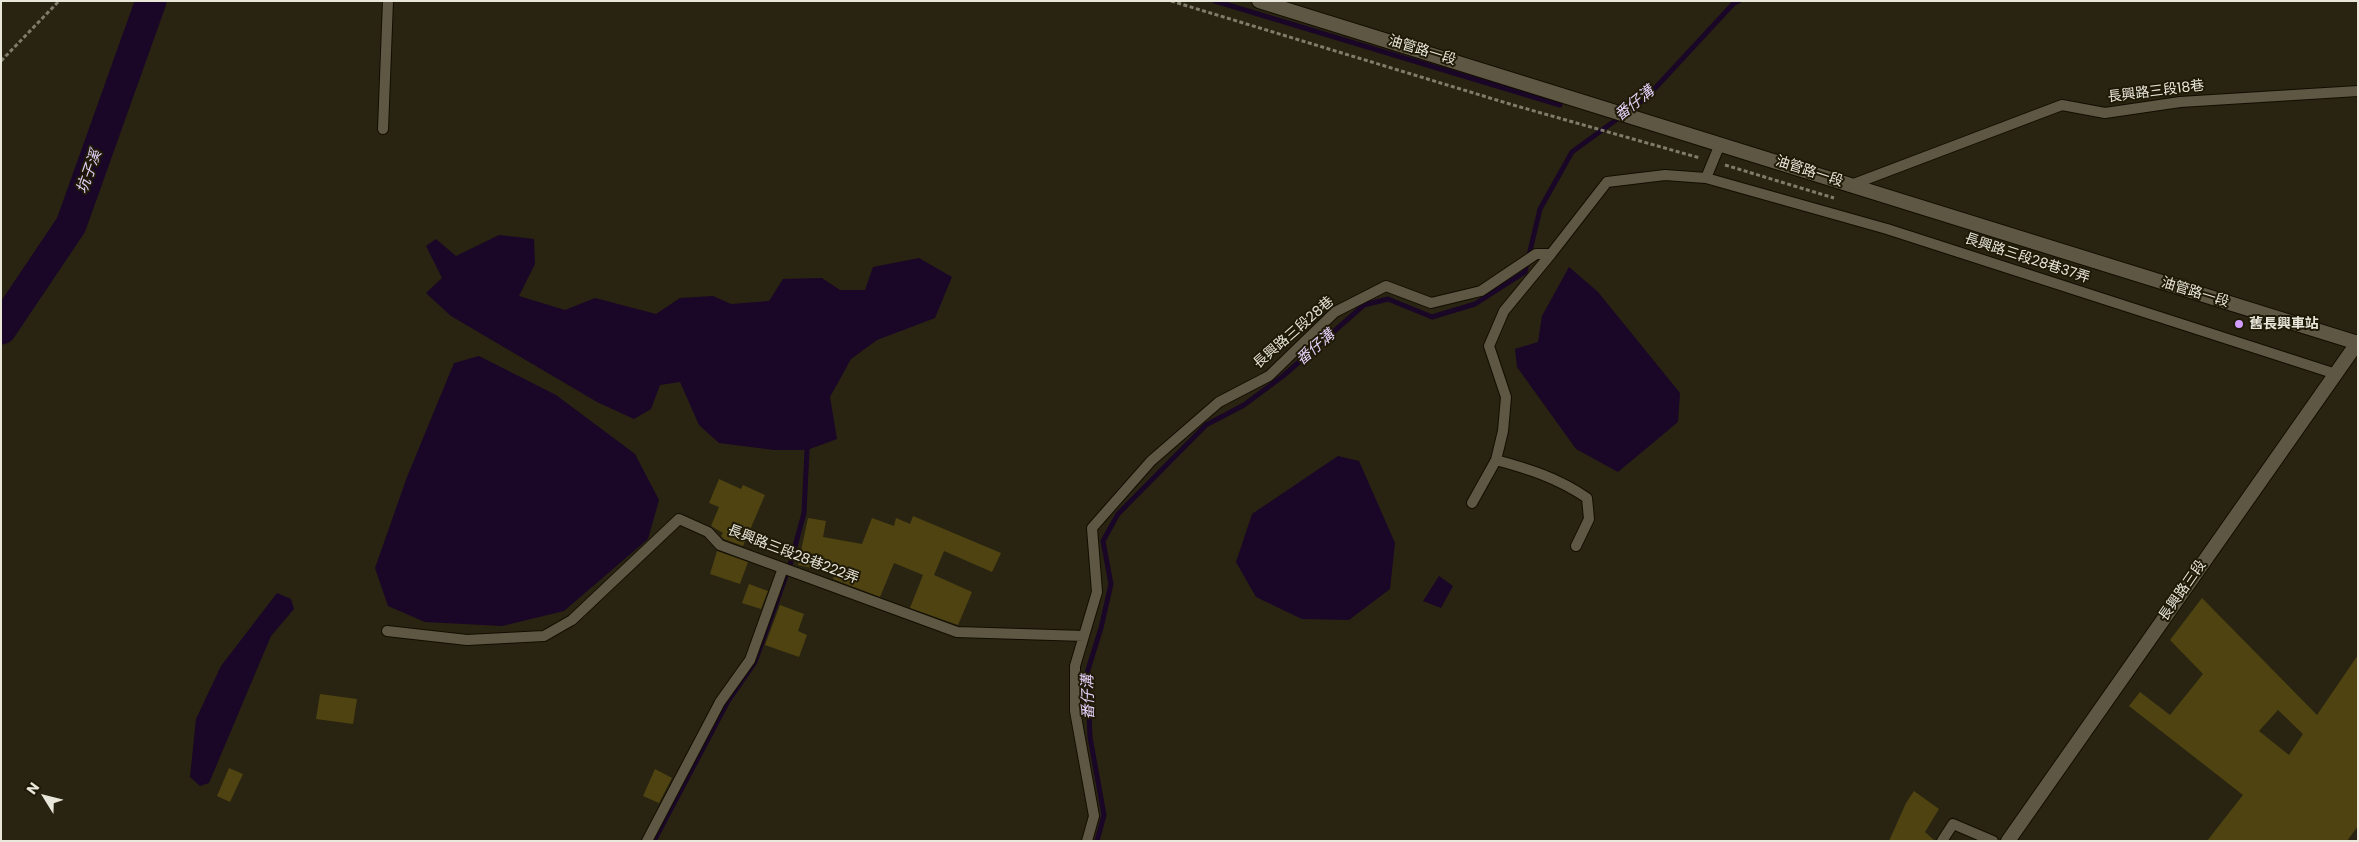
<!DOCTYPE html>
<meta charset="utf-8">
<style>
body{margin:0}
#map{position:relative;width:2359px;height:842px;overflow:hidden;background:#292411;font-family:Poppins,sans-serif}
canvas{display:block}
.frame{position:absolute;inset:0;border:2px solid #e9e6da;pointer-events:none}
.north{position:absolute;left:20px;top:772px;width:50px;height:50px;-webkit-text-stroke:4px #1f1a07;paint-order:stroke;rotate:306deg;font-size:14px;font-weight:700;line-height:20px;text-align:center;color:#e9e6da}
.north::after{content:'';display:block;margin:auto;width:18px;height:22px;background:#e9e6da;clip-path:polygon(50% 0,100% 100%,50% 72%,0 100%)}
</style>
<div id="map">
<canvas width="2359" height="842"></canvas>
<div class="frame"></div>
<div class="north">N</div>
</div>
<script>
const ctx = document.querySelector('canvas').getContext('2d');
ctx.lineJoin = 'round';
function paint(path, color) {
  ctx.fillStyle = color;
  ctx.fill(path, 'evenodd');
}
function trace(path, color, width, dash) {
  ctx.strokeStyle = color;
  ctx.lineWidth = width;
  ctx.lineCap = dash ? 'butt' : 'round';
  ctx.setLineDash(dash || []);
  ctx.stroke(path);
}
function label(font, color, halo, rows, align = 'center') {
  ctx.font = font + ' Poppins,"Noto Sans TC",sans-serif';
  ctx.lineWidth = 4;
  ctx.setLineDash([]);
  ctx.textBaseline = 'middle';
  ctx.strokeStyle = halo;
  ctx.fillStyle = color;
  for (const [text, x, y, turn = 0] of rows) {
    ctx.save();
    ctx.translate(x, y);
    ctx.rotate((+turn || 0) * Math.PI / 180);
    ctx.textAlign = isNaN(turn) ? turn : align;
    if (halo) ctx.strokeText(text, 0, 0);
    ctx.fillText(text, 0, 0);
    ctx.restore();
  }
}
const water = new Path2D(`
 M499,235L534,239L535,264L519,296L565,310L595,298L656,314L680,298L713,296L731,304L769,301L783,279L822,278L840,290H865L873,267L919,258L952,277L935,318L877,340L851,359L830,397L837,439L807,450H774L719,443L699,425L680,382L660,385L651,409L634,419L597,402L451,316L426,293L442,278L426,246L436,239L456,256Z
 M1569,267L1598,292L1680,393L1678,422L1618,472L1576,449L1517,367L1515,349L1538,342L1542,316Z
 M479,356L556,395L635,454L659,500L648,539L564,611L502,626L425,622L388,606L375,568L407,477L454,363Z
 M1338,456L1359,461L1395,543L1390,589L1349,620L1302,619L1256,597L1236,562L1252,514Z
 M1439,576L1453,586L1441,608L1423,601Z
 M277,593L291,599L294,609L271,636L209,783L200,786L190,777L196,719L221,666Z`);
const stream = new Path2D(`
 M1215,1L1560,105
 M654,841L728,701L755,662L790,565L804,513L807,450
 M1097,841L1104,815L1090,737L1087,673L1101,628L1111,584L1103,541L1118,514L1206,425L1244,405L1283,376L1364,305L1388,299L1432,317L1475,304L1525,272L1540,209L1572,152L1646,98L1734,3L1739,1`);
const river = new Path2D(`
 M1,329L71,225L151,1`);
const building = new Path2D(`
 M719,479L741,489L743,485L765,495L743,546L724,539L721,536L723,533L711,526L719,507L709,503Z
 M913,516L1001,553L992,572L944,551L934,575L972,592L958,625L910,608L923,575L894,563L880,597L833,579L835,573L798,565L808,518L826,521L823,537L862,544L872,518L894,526L896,518L910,524Z
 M717,551L748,562L740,584L710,574Z
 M749,584L768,591L761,609L742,603Z
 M2202,598L2317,715L2358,655V826L2347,841H2207L2243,795L2129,706L2140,692L2170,715L2203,674L2170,640ZM2278,710L2303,734L2289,755L2259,731Z
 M780,605L804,614L798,631L807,635L799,657L765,645Z
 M320,694L357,699L353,724L316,719Z
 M229,768L243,774L230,802L217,796Z
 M655,769L672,778L659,803L643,796Z
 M1914,791L1939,809L1925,832L1935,841H1889L1906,803Z`);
const path = new Path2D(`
 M1171,1L1513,105L1700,158
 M1,61L59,1
 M1725,165L1834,198`);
const service = new Path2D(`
 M383,129L388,1
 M1706,178L1887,229L2336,374
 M1851,185L2062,105L2105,113L2180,102L2358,91
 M1551,254L1504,311L1489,346L1506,397L1503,431L1496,460C1529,469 1558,478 1587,498L1589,519L1576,546
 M1472,503L1496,460
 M387,631L467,640L544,636L572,620L679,519L708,532L720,545L957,632L1084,636
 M647,841L720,702L750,660L783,568
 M1087,841L1094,816L1075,711V666L1097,592L1092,528L1151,461L1219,402L1269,376L1335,312L1386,286L1431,303L1481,291L1536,254H1551L1607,182L1665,175L1706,178L1720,144
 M1942,841L1953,824L1993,841`);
const minor = new Path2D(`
 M1259,1L2358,343`);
const tertiary = new Path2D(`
 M2008,841L2358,342`);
const markers = [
 [2239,324,5,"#d29dfd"]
];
const streetNames = [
 ["油管路一段",1422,51,17],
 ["長興路三段18巷",2156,92,-7],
 ["油管路一段",1809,172,18],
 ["長興路三段28巷37弄",2027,259,18],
 ["油管路一段",2195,293,17],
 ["長興路三段28巷",1294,333,-41],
 ["長興路三段28巷222弄",793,555,21],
 ["長興路三段",2183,591,-55]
];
const poiNames = [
 ["舊長興車站",2249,324]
];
const waterNames = [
 ["番仔溝",1635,104,-39],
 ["坑子溪",90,172,-70],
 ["番仔溝",1316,348,-41],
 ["番仔溝",1089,697,-91]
];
paint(water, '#1a0627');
trace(stream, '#1a0627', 5);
trace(river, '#1a0627', 31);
paint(building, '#4e4311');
trace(service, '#120d00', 12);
trace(minor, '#120d00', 16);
trace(tertiary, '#120d00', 16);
trace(path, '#807c6c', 3, [4, 2.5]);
trace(service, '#5d5743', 10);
trace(minor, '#5d5743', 14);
trace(tertiary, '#5d5743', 14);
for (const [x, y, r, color] of markers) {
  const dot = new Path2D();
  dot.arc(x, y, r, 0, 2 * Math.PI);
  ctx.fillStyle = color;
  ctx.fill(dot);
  trace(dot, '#1f1a07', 2);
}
label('14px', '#e9e6da', '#1f1a07', streetNames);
label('bold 14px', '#e9e6da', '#1f1a07', poiNames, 'left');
label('italic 15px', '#e6d1f9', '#1f1a07', waterNames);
</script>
